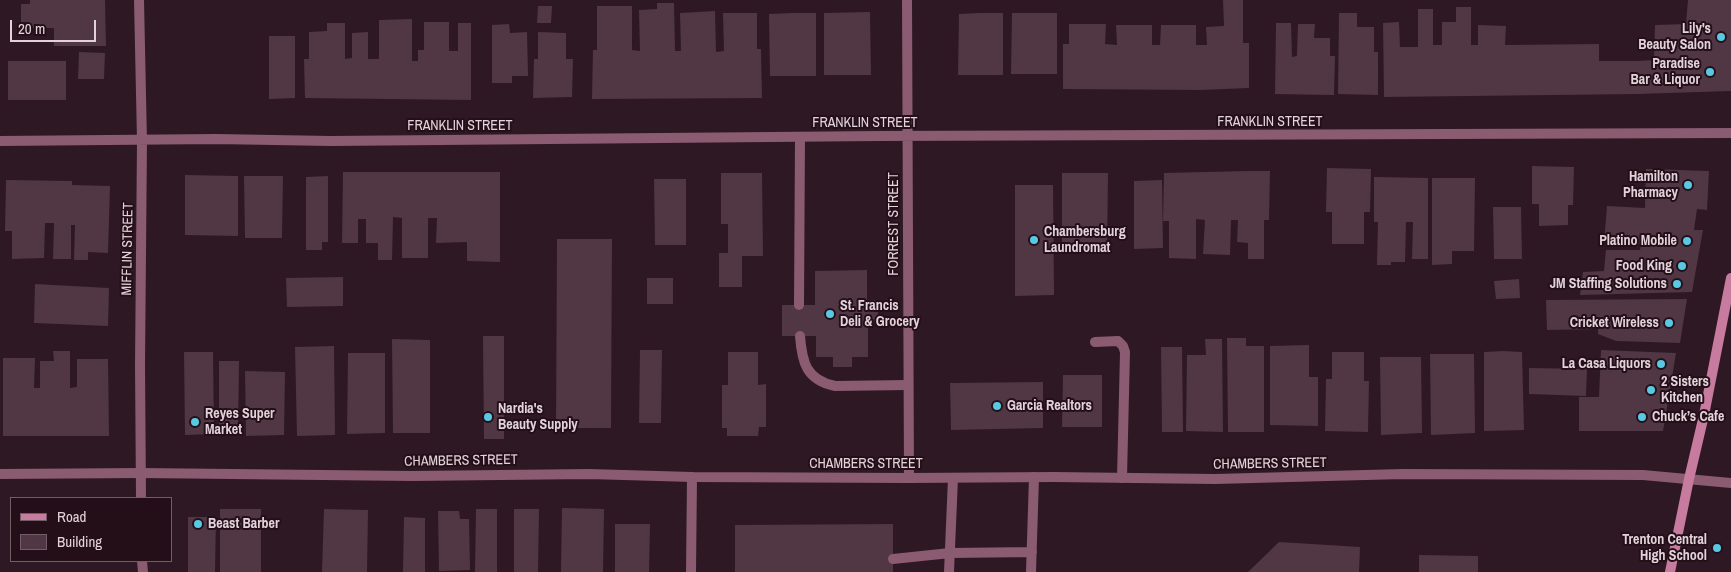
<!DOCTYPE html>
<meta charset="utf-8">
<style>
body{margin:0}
#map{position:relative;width:1731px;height:572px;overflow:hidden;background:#2e1823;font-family:"Archivo Narrow",sans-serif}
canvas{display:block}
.legend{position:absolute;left:10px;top:497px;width:162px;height:65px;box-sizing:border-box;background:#240f19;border:1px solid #705d66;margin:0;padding:6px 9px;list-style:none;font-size:15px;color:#e2d2d9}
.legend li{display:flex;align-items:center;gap:10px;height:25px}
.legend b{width:25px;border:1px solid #705d66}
.scale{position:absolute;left:10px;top:20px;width:86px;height:22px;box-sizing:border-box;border:2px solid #e2d2d9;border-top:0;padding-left:6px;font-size:15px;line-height:18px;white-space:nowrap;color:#e2d2d9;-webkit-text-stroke:4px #240f19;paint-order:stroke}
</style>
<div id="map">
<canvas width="1731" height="572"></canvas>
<ul class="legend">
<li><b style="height:6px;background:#c67b9f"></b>Road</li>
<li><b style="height:14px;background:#503743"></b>Building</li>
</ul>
<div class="scale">20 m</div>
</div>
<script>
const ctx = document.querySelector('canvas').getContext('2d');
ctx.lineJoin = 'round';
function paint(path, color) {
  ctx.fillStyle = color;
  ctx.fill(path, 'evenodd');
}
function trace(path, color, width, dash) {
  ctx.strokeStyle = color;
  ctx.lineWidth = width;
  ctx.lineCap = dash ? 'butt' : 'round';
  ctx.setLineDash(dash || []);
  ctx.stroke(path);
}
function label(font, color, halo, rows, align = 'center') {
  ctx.font = font + ' "Archivo Narrow",sans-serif';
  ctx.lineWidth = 4;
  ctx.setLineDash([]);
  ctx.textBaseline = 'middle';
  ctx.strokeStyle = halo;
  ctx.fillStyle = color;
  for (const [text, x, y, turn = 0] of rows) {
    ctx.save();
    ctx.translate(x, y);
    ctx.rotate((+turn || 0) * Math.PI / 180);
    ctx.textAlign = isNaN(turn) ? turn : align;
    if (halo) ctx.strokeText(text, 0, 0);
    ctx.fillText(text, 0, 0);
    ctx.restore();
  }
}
const building = new Path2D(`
 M30,0H105L106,46H54V28H29V22H21V4H30Z
 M1223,0H1243V43H1249V88L1201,90L1063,89V44H1069V24H1106L1105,44L1117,45L1116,25H1152V45H1160L1161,25H1196V45H1207L1206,27L1224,26Z
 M1688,0H1731V91L1637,94L1384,97L1383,23L1399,22L1400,47H1418V9H1433V45H1442V22H1456V7H1471V45H1478V25L1506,26L1505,45L1599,44V61H1637L1654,60L1655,25L1686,24Z
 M657,3H674L675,51H681L680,13L715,11L716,52L724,51L723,13H757V49H761L762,98L592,99L593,50H597V6H632V50L640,51L639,10L657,9Z
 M538,6H552L551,23H537Z
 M870,12L871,75H824V13Z
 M792,13H816V76H770L769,14Z
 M979,13H1003V75H958L959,14Z
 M1012,13H1057V74H1011Z
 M1339,13H1357V27H1374V52H1378V95L1338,94Z
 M412,19V61H418V50H424V22H449V51H458V23H471V100L305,98L304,59H309V32L327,31V23H345V59L352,58V33L368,32V59H379V20Z
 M1276,23H1291L1292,57L1297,56L1298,24H1315L1314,38H1330V56H1335L1334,95L1275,94Z
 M509,24L510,33L527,32L528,76H512V83H492V25Z
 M538,32L566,33V59H573L572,97L533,98L534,59H538Z
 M269,36H295V98L269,99Z
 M79,52L105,53L104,79H78Z
 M8,61H66V100H8Z
 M1532,166L1574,167L1573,205H1568V225L1539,226V204H1532Z
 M1327,168L1371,169L1370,212H1364V244H1332V212H1326Z
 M1646,169L1709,171L1707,210L1697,209L1694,230H1703L1692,292L1580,295L1583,272L1604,271L1606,250H1640L1641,244L1604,243L1607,206L1645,208Z
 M1249,171H1270L1269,220H1264V259H1248V243L1237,242L1238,220H1231L1230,255L1203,254L1205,220L1196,219V259L1169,258V221H1163L1164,173Z
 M343,172H500V262L467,261V242L436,243L437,218H428V258H402V218L393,217L392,260H378V243H366V219H358V243H342Z
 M721,173H762L763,256H742V287H719V253H728V224H721Z
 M1062,173H1108L1107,252H1062Z
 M185,175L238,176V236L185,235Z
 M244,176H283L282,238H245Z
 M328,176V242H322V250H306V177Z
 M1374,177L1428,178V259H1412L1413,222H1406L1405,262H1391V265H1377L1378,222H1374Z
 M1432,178H1475L1474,251H1452V264L1432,265Z
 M654,179H686V245H655Z
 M6,180L72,181V185L110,186L108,253L88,252V260H74L75,225H71V259H53L54,223H45L44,258L12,259V231H5Z
 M1162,180L1163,248L1134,249V181Z
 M1015,185H1053L1054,295L1015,296Z
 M1493,207H1521L1522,259H1494Z
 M557,239H612L611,428H556Z
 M867,270V300H878V322H868V357H852V367H833V357H816V336H782V305H815V271Z
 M343,277V306L287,307L286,278Z
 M647,278H673V304H647Z
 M1519,279L1520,298L1496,299L1494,281Z
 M35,284L109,288L108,326L34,323Z
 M1687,299L1680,343L1616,341L1598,334V329L1547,330L1546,300Z
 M483,336H504V439H484Z
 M1227,338H1246V346H1264V432H1228Z
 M392,339L430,340V433H393Z
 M1205,339H1222L1223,432L1186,431L1187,355H1206Z
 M1309,345V377H1318V426L1270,425V346Z
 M334,346L335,435L297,436L295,347Z
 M1161,347H1182L1183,432H1162Z
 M640,350H662L661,423H639Z
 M1601,350L1676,353L1663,431H1579V397H1599Z
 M53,351H70V388L77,387V359H108L109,436H3V358H35L34,388H40V361H54Z
 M1503,351L1522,352L1524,430L1484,431V352Z
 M184,352H213L214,434L185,435Z
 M728,352H758V385L766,384V427H759L758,436H727V428H722V385H728Z
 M1332,352H1364V381H1369L1368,432L1325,431L1326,379H1332Z
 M348,353H385V433L347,434Z
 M1430,354H1474L1475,433L1431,435Z
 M1380,357H1421L1422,433L1381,435Z
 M219,361H239L238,433H219Z
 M1529,368L1587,369L1586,396L1529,394Z
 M245,371L285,372L284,435L246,436Z
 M1063,375H1102V427H1062Z
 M1043,382V428L951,430L950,383Z
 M562,508L604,509L603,572H561Z
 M220,509H261V572H220Z
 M324,509L368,510L367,572H322Z
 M476,509H497V572H475Z
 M514,509H539L538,572H514Z
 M438,511H459L460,519H469L470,570L439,571Z
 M188,517H216L215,572H188Z
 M404,517L425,518V572H403Z
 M615,524H650L649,572H615Z
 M893,524V572H735V525Z
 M1279,542L1360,547L1359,572H1248Z
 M1419,555L1478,556V572H1419Z`);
const service = new Path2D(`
 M799,305L800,137
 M800,336C802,362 806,380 835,386L908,385
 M1095,342L1118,341L1123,346L1125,352L1122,478
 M893,559L950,553L1032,552
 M949,572L953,478
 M1031,572L1034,477`);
const minor = new Path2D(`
 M139,0L142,141L140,365L141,498
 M907,0L909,478
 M0,141L216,139L331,141L880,136L1731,133
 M142,561L143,572
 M691,572L692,477`);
const tertiary = new Path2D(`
 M0,474L141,473L413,476L589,474L692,477L909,478L1054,477L1215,479L1403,474L1643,475L1731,483`);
const secondary = new Path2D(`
 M1670,572L1689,479L1704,415L1731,278`);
const markers = [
 [1721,37,5,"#58c9e3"],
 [1710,72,5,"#58c9e3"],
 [1688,185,5,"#58c9e3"],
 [1034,240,5,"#58c9e3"],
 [1687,241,5,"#58c9e3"],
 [1682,266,5,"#58c9e3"],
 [1677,284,5,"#58c9e3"],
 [830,314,5,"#58c9e3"],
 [1669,323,5,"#58c9e3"],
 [1661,364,5,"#58c9e3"],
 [1651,390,5,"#58c9e3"],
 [997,406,5,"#58c9e3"],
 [488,417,5,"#58c9e3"],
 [1642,417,5,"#58c9e3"],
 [195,422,5,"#58c9e3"],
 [198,524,5,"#58c9e3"],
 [1717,548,5,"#58c9e3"]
];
const poiNames = [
 ["Lily's",1711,29],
 ["Beauty Salon",1711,45],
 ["Paradise",1700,64],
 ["Bar & Liquor",1700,80],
 ["Hamilton",1678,177],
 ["Pharmacy",1678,193],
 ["Chambersburg",1044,232,"left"],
 ["Laundromat",1044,248,"left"],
 ["Platino Mobile",1677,241],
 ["Food King",1672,266],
 ["JM Staffing Solutions",1667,284],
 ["St. Francis",840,306,"left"],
 ["Deli & Grocery",840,322,"left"],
 ["Cricket Wireless",1659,323],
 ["La Casa Liquors",1651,364],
 ["2 Sisters",1661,382,"left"],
 ["Kitchen",1661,398,"left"],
 ["Garcia Realtors",1007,406,"left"],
 ["Nardia's",498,409,"left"],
 ["Beauty Supply",498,425,"left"],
 ["Reyes Super",205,414,"left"],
 ["Market",205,430,"left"],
 ["Chuck’s Cafe",1652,417,"left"],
 ["Beast Barber",208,524,"left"],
 ["Trenton Central",1707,540],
 ["High School",1707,556]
];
const streetNames = [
 ["FRANKLIN STREET",1270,122],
 ["FRANKLIN STREET",865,123],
 ["FRANKLIN STREET",460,126],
 ["FORREST STREET",894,224,-90],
 ["MIFFLIN STREET",128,249,-89],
 ["CHAMBERS STREET",461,461,-1],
 ["CHAMBERS STREET",866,464],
 ["CHAMBERS STREET",1270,464,-1]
];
paint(building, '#503743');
trace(service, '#8a5b71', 10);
trace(minor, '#8a5b71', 10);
trace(tertiary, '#8a5b71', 10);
trace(secondary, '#c67b9f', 10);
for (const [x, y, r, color] of markers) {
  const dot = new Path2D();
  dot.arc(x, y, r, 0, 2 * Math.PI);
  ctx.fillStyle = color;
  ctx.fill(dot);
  trace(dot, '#240f19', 2);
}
label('bold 14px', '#e2d2d9', '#240f19', poiNames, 'right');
label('14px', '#e2d2d9', '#240f19', streetNames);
</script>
